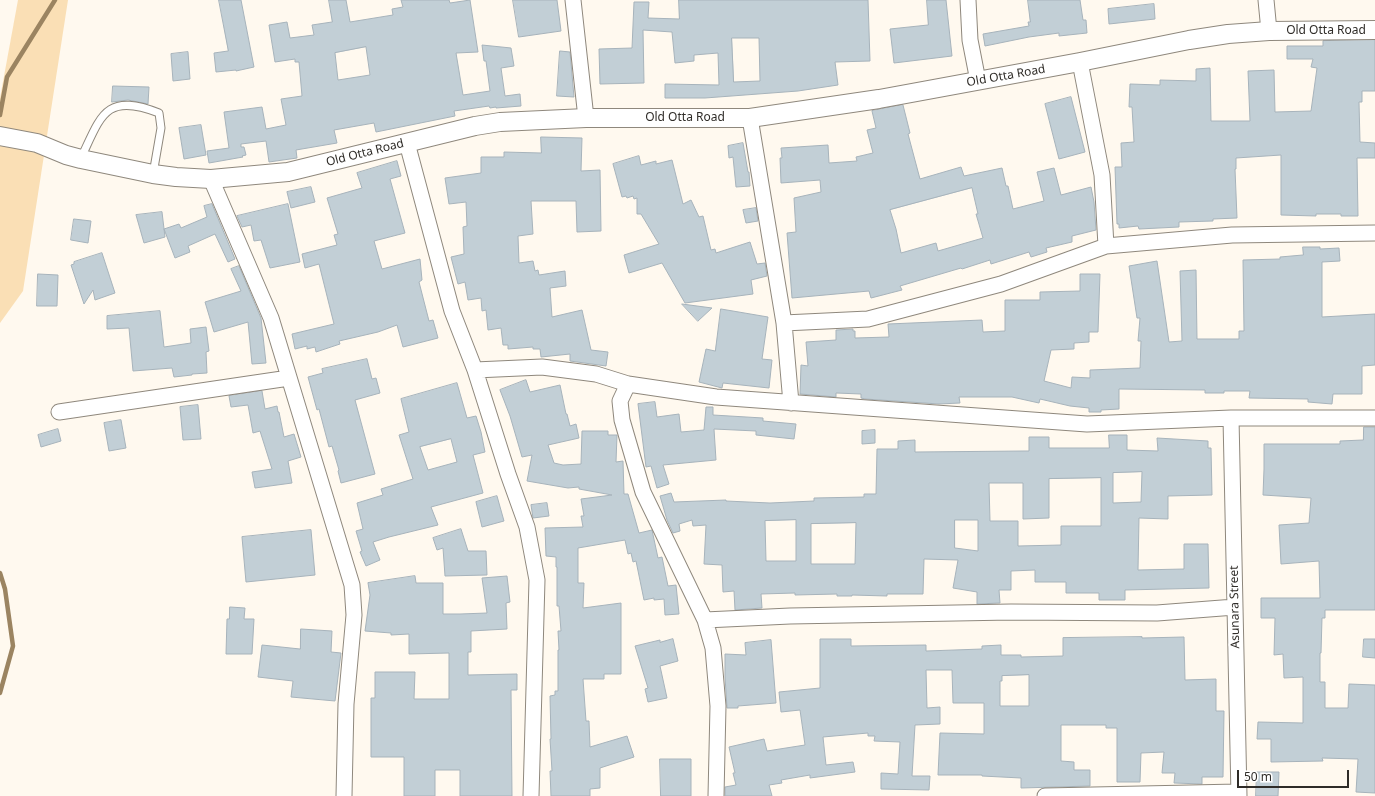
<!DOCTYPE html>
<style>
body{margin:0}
#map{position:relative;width:1375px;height:796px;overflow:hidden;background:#fff9ef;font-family:"Noto Sans",sans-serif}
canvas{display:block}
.scale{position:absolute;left:1237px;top:770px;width:112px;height:18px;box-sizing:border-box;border:2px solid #2f2c28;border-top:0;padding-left:5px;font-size:12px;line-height:14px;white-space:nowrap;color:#2f2c28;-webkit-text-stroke:3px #fff;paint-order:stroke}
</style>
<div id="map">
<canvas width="1375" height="796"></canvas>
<div class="scale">50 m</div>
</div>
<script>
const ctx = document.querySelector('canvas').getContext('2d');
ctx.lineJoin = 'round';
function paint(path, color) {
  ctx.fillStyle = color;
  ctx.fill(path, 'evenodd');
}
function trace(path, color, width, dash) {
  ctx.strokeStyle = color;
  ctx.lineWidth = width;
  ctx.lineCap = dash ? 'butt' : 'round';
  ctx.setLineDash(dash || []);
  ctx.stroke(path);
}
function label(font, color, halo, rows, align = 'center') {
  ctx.font = font + ' "Noto Sans",sans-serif';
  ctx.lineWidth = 4;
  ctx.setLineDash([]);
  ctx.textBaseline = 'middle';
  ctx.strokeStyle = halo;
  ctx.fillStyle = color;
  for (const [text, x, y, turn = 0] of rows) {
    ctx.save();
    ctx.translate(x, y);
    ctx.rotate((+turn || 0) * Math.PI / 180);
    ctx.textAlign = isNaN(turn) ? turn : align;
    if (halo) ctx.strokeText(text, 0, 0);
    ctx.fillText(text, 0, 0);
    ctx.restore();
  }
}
const green = new Path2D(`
 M18,0H68L23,291L0,323V98Z`);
const stream = new Path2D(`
 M0,115L7,77L55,0
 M0,573L5,589L13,646L0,693`);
const building = new Path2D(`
 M219,0H241L254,67L236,71V70L216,72L214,53L228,51Z
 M329,0H346L350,22L393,15L392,9L403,7L401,0H449L450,3L470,0L478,52L456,53L463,95L490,91L486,61H484L482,45L511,48L514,66L501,68L505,96L520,94L521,106L496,108V107L490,108L489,106L454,111L455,116L376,132L374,123L334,130L337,143L296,150L297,158L269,162L266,141L241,144V147H244L246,155L242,156L243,157L209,163L207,151L229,148L224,112L262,107L266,129L286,125L281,99L302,96L299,62H295V59L275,62L269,25L287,22L290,38L314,35L312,25L332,22ZM366,47L370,75L338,80L335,53Z
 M513,0H557L561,31L519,37Z
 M679,0H868L870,61L835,62L838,85L798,91L705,98H665V84L719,85L718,53L694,55V61L675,63L672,32L643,30L644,83L600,84L599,49L632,48L634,2H649L648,18L679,19ZM732,38H759L760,81L734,82Z
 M927,0H946L952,56L894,63L890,29L928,25Z
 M1028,0H1080L1083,20H1086L1087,33L1059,36V33L1029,37L985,46L983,34L1029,26L1028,22H1030Z
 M1154,4L1155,19L1109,24L1108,9Z
 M1375,40V91H1362V102H1359L1360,142L1375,143V158H1357L1358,216H1341V214H1316V216L1281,215V155L1236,158V169H1235L1237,218L1213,219V221L1179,222V227L1139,229L1138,226L1119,228V224H1117L1115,167H1122L1121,143L1134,142L1132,107H1129L1130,84L1160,85V80L1196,81V69L1210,68L1211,121H1250L1248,71L1274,70L1275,112L1311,111L1317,68L1311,67L1313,59H1287V46H1323V41Z
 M560,51L570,52L574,97L557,96Z
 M188,52L190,79L173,81L171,54Z
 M113,86L149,87L148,104L128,100L112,102Z
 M1071,97L1085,152L1059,159L1045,104Z
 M903,105L910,133L908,134L920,179L961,167L964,176L1002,168L1006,186H1008L1013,209L1044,201L1037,172L1054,168L1061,195L1091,187L1094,202L1096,230L1072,236V242L1046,248L1047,252L1031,257L1029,252L991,264L990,260L962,269L961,268L900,286L902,290L871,298L869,291L792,298L787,233L796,232L794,198L821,192L820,180L781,183L780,158H782L781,148L828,145L829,163L857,161L856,157L873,153L867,130L876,128L872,111ZM972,188L978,214H976L983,238L938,251L936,243L901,253L896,229L890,210Z
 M201,125L206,155L184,159L179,128Z
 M541,137L582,138L581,171L600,170L601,231L577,232L576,201H531L533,234L518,236L519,263L533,261L535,271L538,270L539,275L565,271L566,286L550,288L552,317L582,310L591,350L608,352L606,366L570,361V354L541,357L540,349H533V347L508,349V345H503L501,328L488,330L486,310L482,311L481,298L468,300L465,282L458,284L451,257L464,254L463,227L467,226L466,202L449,204L445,178L481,173V157H504V152L541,153Z
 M743,143L748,172H749L750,186L736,187L733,157L729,158L728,146Z
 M639,156L641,165L656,161V164L672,160L683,204L691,200L699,217L703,216L711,250L715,249L716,253L750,242L757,264L765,263L767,276L751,280L753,294L685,303L662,263L629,273L624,255L659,244L641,214H637V198L634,199L633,196L627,198L626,196L622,197L613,164Z
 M397,161L401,176L390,179L405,233L374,241L382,269L420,259L422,280L419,282L429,321L433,320L438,338L403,347L397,325L378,332L339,341L340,344L316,352L315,347L307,349V346L295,349L292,334L334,324L319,264L305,268L302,254L337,245L334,235L338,234L327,198L362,188L357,173Z
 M311,187L315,202L291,208L287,192Z
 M212,204L235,259L228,262L215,234L188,246L190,252L175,258L164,229L179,224L181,228L207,217L204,206Z
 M288,204L300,262L270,268L261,240L254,241L251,225L242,227L237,216Z
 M756,208L758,221L746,223L743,210Z
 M162,212L165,237L144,243L136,215Z
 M74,219L91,221L88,243L71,240Z
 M1303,247H1320V249L1339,248L1340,261L1322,262V317L1375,314V365L1362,366V394H1333L1332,404L1308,402V399L1249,398L1250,391H1224V393H1205V390L1119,389V409L1101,410V412H1089V408L1070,406L1040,399L1039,403L1012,397H959L960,403L939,404L865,399L861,398V394L836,393V397L800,394L801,365L808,366L806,342L836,340V330L853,329V331H855V338L889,337L888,324L982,320L983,332L1005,331V300H1040V292L1080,291V274H1100L1098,332H1089V342L1074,343V349L1051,350L1044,381L1071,388L1072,377L1090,378V370L1140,368L1141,341H1138L1140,318H1137L1129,266L1157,261L1169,342L1182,341L1180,271L1196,270L1197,339H1239V331H1244L1243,260L1280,259V257L1303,255Z
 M102,253L115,293L95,300L93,290L84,304L71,265L74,264V262Z
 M239,266L261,318L266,363L252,364L248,322L214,332L205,302L241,291L231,269Z
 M38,274L58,275L57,306H37Z
 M682,304L712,308L698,321Z
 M721,309L768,317L762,359L772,360L769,388L723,383L722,388L699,382L706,349L715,351Z
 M160,311L164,347L191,343L190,329L206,327L209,351L206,352L207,373L192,374V375L174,377L172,368L133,371L129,328L107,329V316Z
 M367,359L372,379L376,378L380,393L355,400L375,474L341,483L338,471L339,470L332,446L329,447L319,409L317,410L308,377L323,373L322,369Z
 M526,380L530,392L560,385L566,414H567L570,426L576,424L579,438L548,445L554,463L563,465L581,464L582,431H608V435H617L616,462L623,461L624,494H628L639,533L652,530L658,558L662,557L668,586L676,585L679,614L665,615L664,599L654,600V598L644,600L636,561L633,562L631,553L628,554L625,540L578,548V583H584L583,608L621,603V674H604V679H583L586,721H589L590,747L627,736L634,757L600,768V788L590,789V796H551L550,771H552L550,739H551L550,696L555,695V691H558V650H559L558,631H561L559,606H557V567H556V557L546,556L545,528L583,527L581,516H584L581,499L612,495L579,489V487L568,488L527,481L532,455L522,457L510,416L500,390Z
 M457,383L467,418L476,416L481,432L485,452L473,455L483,493L431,507L438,525L389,537L373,542L380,560L366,566L360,552L362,551L356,531L363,529L357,503L383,495L381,489L413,479L399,435L409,432L401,399ZM451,439L457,462L428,470L420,447Z
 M262,391L265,409L277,406L278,412H279L284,437L294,434L301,457L288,461L292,483L255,488L252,472L272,469L260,431L253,433L248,405L231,407L229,396Z
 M655,402L657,417L679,414L681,432L704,430L706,407H713V415L763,418V421L796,424L794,439L756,435V431L714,429L716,460L663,465L669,484L657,488L651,466L646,467L638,404Z
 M198,405L201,439L183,440L180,407Z
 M121,420L126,448L109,451L104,423Z
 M1364,427H1375V610H1325V618H1322L1321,653H1320V682H1325V708H1348L1349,684L1375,685V793L1356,792L1358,759L1322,758L1323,761L1271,762V739H1257L1258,722L1303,723V677L1284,678L1283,654L1274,655L1275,618H1261V598H1320L1319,561L1281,564L1279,525L1309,523L1311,498L1263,495L1264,469V444H1340V441L1363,440Z
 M58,429L61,441L41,447L38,435Z
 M875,430V443L862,444V431Z
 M1109,435H1127V450L1158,451L1157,438L1208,441V448H1211L1212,495L1168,496V519L1139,518L1138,570L1184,569V544H1208L1209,588L1125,590V600H1099V593H1066V582H1035V570L1011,571V590H999L1000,603L977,604V592L953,588L958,560L924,559L923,594H887V596L852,595V596H837V594L795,595V593L761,594L762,608L735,610L734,591L723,592L722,565L704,564L706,525L693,526L692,520L679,524L680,531L673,533L667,520L660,496L671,493L674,502L726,500V501L770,503L814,501V498L864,497V494H876L877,449H898V441L915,440V452L1023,451H1029V437H1049V448H1109ZM1142,472L1141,502L1113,503V473ZM1101,478V526H1061V545L1018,546V521H990L989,483H1023V519L1049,518V479ZM796,520V561H766L765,521ZM955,520H978V551L955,548ZM856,523L855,564H811V524Z
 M497,496L504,521L482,527L476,502Z
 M547,503L549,516L533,518L531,505Z
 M461,529L468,551H486L487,575L445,576L443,548L437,550L433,538Z
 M311,530L315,575L246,582L242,537Z
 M415,576L416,583H443V614H460L487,613L482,578L507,576L510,602L506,603L507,629L471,631V652H468V675L517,674V690H511L512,796H460V770H435V796H404V757H371V698H375V672H415L414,699H449V653L409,654V634L391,635V633L365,631L370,595L368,583Z
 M230,607L245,608L244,619H254L252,654H226L227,619H229Z
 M301,629L332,631L331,652L341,653L335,701L291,697L293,681L258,677L262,645L300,649Z
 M1142,637V638L1184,637L1185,680L1216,679V711H1224L1223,777H1202V784L1174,783L1175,773H1162L1164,752L1141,753L1140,782H1117V728H1106V725H1061V761L1074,762V770H1090V786L1021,788V778L982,776V775H938L940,733L984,734V703H953L952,670H926L927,708L940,707V724L915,725L912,776H930L929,790L881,789V773L898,774L900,742L874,741L875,736H868V733L823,737L826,765L853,762L855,772L810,778V775L781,780L782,783L769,785L772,796H725V787L736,785L733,773H735L729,747L764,739L767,751L805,745L800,710L781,712L779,692L820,688V639H851V646L926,645V651L982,649V646L1001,645V655H1021V657L1063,656V638ZM1029,675V706H1000V681H1002V676Z
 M673,639L678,661L660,666L667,698L648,702L645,689L648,688L635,646L660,640V642Z
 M1364,639H1375V658L1363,657Z
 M771,640L776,703L738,706V708H727L725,677V654L746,655L745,643Z
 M660,759H691V796H661Z
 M1257,772H1279L1278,796H1256Z`);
const service = new Path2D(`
 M81,158C101,116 105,92 159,113L161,128L153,174`);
const minor = new Path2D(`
 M573,0L586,118
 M968,0L970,40L978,81
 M1266,0L1269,31
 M1080,62L1102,175L1106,246
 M750,118L784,323L791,403
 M407,143L452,311L475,370L508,474L527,527L537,580L531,796
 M211,179L271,318L352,585L354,615L346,704L344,796
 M784,323L868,319L1001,284L1106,246L1232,235L1375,233
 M475,370L542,367L596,374L628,384L716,397L1087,424L1231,418H1375
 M628,384L620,401L622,420L643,492L705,620L713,648L718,706L716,796
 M59,412L289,378
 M1231,418L1239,796
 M705,620L790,616L1011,612L1157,613L1235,607
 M1045,796L1238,792`);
const tertiary = new Path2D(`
 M0,136L37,143L66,155L81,159L153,174L176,177L211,179L288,172L475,126L500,122L586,118H750L879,99L1080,62L1189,40L1228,34L1269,31L1375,30`);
const streetNames = [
 ["Old Otta Road",1326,31],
 ["Old Otta Road",1006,76,-10],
 ["Old Otta Road",685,118],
 ["Old Otta Road",365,153,-14],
 ["Asunara Street",1235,607,-91]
];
paint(green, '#fadfb5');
trace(stream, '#9b8461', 4.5);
paint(building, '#c2cfd6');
trace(building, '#a7b3bb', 1);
trace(service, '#8f887d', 9);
trace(minor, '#8f887d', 17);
trace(tertiary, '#8f887d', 20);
trace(service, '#fff', 7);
trace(minor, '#fff', 15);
trace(tertiary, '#fff', 18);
label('12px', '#2f2c28', '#fff', streetNames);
</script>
